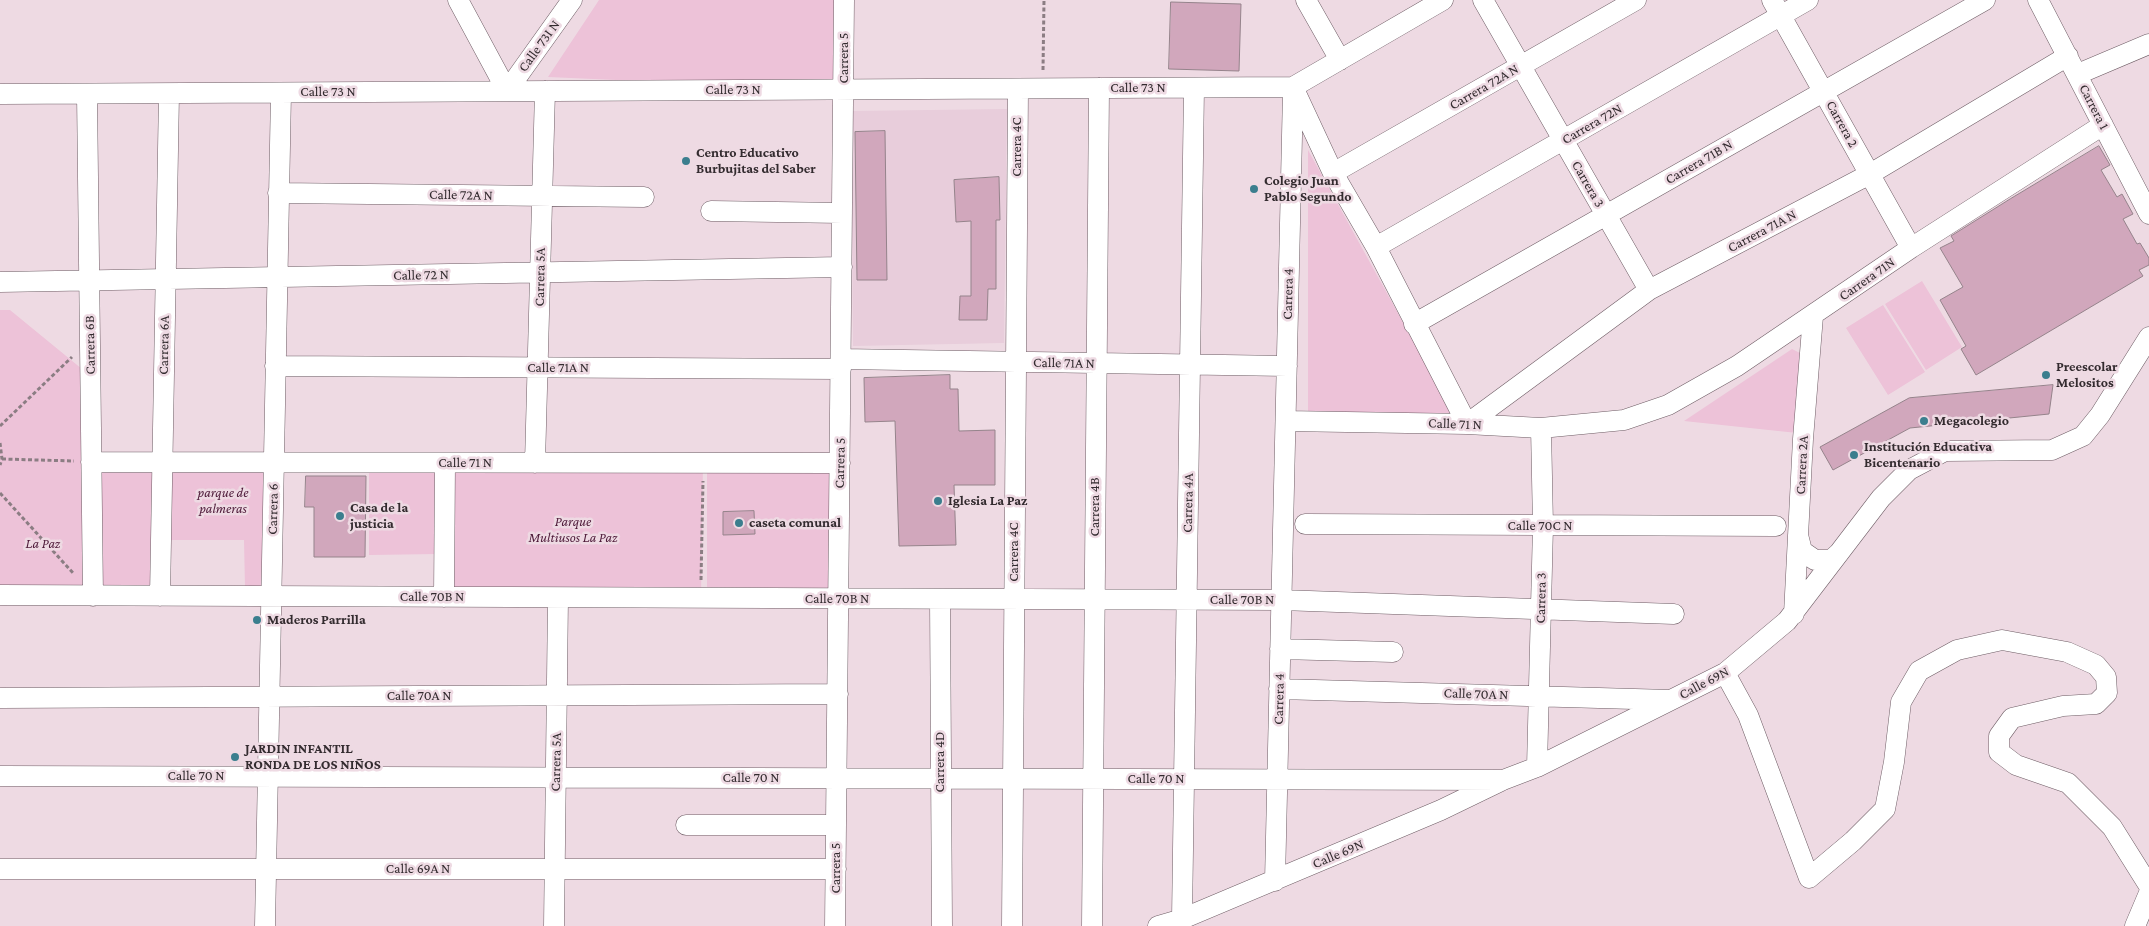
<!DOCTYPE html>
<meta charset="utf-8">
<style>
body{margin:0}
canvas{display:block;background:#eedae3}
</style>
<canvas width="2149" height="926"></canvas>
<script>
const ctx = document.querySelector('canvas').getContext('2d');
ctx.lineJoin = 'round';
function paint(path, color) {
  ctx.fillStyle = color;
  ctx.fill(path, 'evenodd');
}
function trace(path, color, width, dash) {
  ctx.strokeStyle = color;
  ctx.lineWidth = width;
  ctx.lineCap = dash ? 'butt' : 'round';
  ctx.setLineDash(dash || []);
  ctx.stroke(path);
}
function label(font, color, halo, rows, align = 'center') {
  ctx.font = font + ' "Crimson Pro",serif';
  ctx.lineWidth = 5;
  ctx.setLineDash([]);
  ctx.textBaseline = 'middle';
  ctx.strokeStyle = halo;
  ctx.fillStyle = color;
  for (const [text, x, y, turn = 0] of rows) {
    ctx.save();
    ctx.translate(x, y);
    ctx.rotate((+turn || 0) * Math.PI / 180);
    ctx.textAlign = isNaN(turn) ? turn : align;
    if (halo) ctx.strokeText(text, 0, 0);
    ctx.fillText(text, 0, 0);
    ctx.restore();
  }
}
const built = new Path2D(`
 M1007,109L1004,343L853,346L851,111Z`);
const green = new Path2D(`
 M599,0H844L843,90L548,77Z
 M1308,150L1453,413L1308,415Z
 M1922,281L1962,347L1926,370L1885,304Z
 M1883,305L1925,372L1888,395L1846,328Z
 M0,310H10L82,369L88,590L0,586Z
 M1792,349L1802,354L1797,433L1684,421Z
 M268,462L271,587L245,588L244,540H161L160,596H93L97,468Z
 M445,463H703L701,598L444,597Z
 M439,467V554L369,555V468Z
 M707,469L835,472L833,588L707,587Z`);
const building = new Path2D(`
 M1171,2L1241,4L1239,71L1169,69Z
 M885,131L887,280H857L855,132Z
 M2099,146L2110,165L2101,170L2117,197L2122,194L2133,214L2123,219L2137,244L2140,243L2149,258V265L2139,270L2143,276L1976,375L1961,349L1966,346L1940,300L1963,287L1940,248L1954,241L1951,236L2010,199Z
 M999,177L1000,220H996V289H988L987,320H959L960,296H971V221L956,222L954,180Z
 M950,375V389H958L959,431L995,430V485H954L956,545L899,546L895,421L865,422L864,378Z
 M2053,385L2049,414L1910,428L1833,470L1820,447L1909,398Z
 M306,476H366L365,557H314V507H305Z
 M754,511L755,534L723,535V512Z`);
const path = new Path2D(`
 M1043,70L1044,0
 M0,426L72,357
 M0,443L2,459L0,465
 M2,459L74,461
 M0,493L74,574
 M701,580L703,481`);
const minor = new Path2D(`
 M458,0L507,91L572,0
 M1306,0L1340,60
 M1483,0L1649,290
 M1772,0L1911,248
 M2038,0L2149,214
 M2078,74L2149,44
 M1293,87L1333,173L1376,247L1467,424L1649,290L1870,174L2068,56
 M0,94L1293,87L1443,0
 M87,94L93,596
 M1333,173L1636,0
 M278,193L644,197
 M711,211L842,213
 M1376,247L1808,0
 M0,282L842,267
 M1414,324L1985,0
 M841,359L1287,366
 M275,366L841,369
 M1286,421L1467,424L1541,428L1624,420L1668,405L1737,366L1911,248L2103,125
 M91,462L840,463
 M535,463L545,91
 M1305,524L1776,526
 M1798,535L1802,551L1815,560H1831L1840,552
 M0,595L1281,600L1674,614
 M160,596L169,94
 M444,597L445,463
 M940,599L942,926
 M1794,614L1803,439L1813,316
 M1280,649L1393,652
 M1725,673L1748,715L1809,878L1853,841L1885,809L1894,762L1901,702L1919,671L1957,650L2002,640L2067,652L2096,665L2106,677L2107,693L2096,704L2063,706L2012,718L1999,736V752L2016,765L2068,783L2112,827L2149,886
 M1279,689L1670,700
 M0,698L838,694
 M1537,767L1543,526L1541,428
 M0,776L1503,780
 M686,825H836
 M0,869H836
 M1275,881L1293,92
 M1182,919L1194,88
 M265,926L281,93
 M554,926L558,598
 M835,926L844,0
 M1012,926L1018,89
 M1092,926L1099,88
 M1158,926L1182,919L1441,810L1503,780L1537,767L1725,673L1787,621L1881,498L1909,470L1945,451L2052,450L2083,436L2100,415L2149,337
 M2135,926L2149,893`);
const markers = [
 [686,161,5,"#3b7e8e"],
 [1254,189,5,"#3b7e8e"],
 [2046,375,5,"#3b7e8e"],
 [1924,421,5,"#3b7e8e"],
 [1854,455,5,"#3b7e8e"],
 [938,501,5,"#3b7e8e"],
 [340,516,5,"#3b7e8e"],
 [739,523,5,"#3b7e8e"],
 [257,620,5,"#3b7e8e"],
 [235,757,5,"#3b7e8e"]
];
const streetNames = [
 ["Calle 73I N",539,46,-54],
 ["Carrera 5",844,58,-90],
 ["Carrera 72A N",1484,87,-30],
 ["Calle 73 N",1138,88],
 ["Calle 73 N",733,90],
 ["Calle 73 N",328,92],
 ["Carrera 1",2094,107,63],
 ["Carrera 72N",1592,124,-30],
 ["Carrera 2",1842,124,61],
 ["Carrera 4C",1017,147,-90],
 ["Carrera 71B N",1699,162,-30],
 ["Carrera 3",1588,184,60],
 ["Calle 72A N",461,195,1],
 ["Carrera 71A N",1762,231,-28],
 ["Calle 72 N",421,275,-1],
 ["Carrera 5A",540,277,-89],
 ["Carrera 71N",1867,279,-35],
 ["Carrera 4",1288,294,-89],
 ["Carrera 6B",90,345,-91],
 ["Carrera 6A",164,345,-89],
 ["Calle 71A N",1064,363,1],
 ["Calle 71A N",558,368],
 ["Calle 71 N",1455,424,2],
 ["Calle 71 N",465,463],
 ["Carrera 5",840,463,-89],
 ["Carrera 2A",1802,465,-87],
 ["Carrera 4A",1188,503,-89],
 ["Carrera 4B",1095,507,-90],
 ["Carrera 6",273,509,-89],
 ["Calle 70C N",1540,526],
 ["Carrera 4C",1014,552,-90],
 ["Calle 70B N",432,597],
 ["Carrera 3",1541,598,-89],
 ["Calle 70B N",837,599],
 ["Calle 70B N",1242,600],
 ["Calle 69N",1704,683,-28],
 ["Calle 70A N",1476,694,2],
 ["Calle 70A N",419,696],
 ["Carrera 4",1279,699,-89],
 ["Carrera 5A",556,762,-89],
 ["Carrera 4D",940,762,-90],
 ["Calle 70 N",196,776],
 ["Calle 70 N",751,778],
 ["Calle 70 N",1156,779],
 ["Calle 69N",1338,854,-23],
 ["Carrera 5",836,868,-90],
 ["Calle 69A N",418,869]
];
const poiNames = [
 ["Centro Educativo",696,153],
 ["Burbujitas del Saber",696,169],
 ["Colegio Juan",1264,181],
 ["Pablo Segundo",1264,197],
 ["Preescolar",2056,367],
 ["Melositos",2056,383],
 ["Megacolegio",1934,421],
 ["Institución Educativa",1864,447],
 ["Bicentenario",1864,463],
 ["Iglesia La Paz",948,501],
 ["Casa de la",350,508],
 ["justicia",350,524],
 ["caseta comunal",749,523],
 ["Maderos Parrilla",267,620],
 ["JARDIN INFANTIL",245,749],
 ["RONDA DE LOS NIÑOS",245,765]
];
const parkNames = [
 ["parque de",223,493],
 ["palmeras",223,509],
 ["Parque",573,522],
 ["Multiusos La Paz",573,538],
 ["La Paz",43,544]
];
paint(built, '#e8cddb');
paint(green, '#edc2d8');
paint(building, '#d1a7bc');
trace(building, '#95838b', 1);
trace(minor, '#6e5d65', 21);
trace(path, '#8b7d83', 3, [4, 2.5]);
trace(minor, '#fff', 20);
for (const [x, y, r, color] of markers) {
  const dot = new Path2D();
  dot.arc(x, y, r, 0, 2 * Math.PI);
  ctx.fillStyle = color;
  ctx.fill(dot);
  trace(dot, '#eedae3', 2);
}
label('14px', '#332b2f', '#eedae3', streetNames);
label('bold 14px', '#332b2f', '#eedae3', poiNames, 'left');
label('italic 14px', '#4e1a39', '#eedae3', parkNames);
</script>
